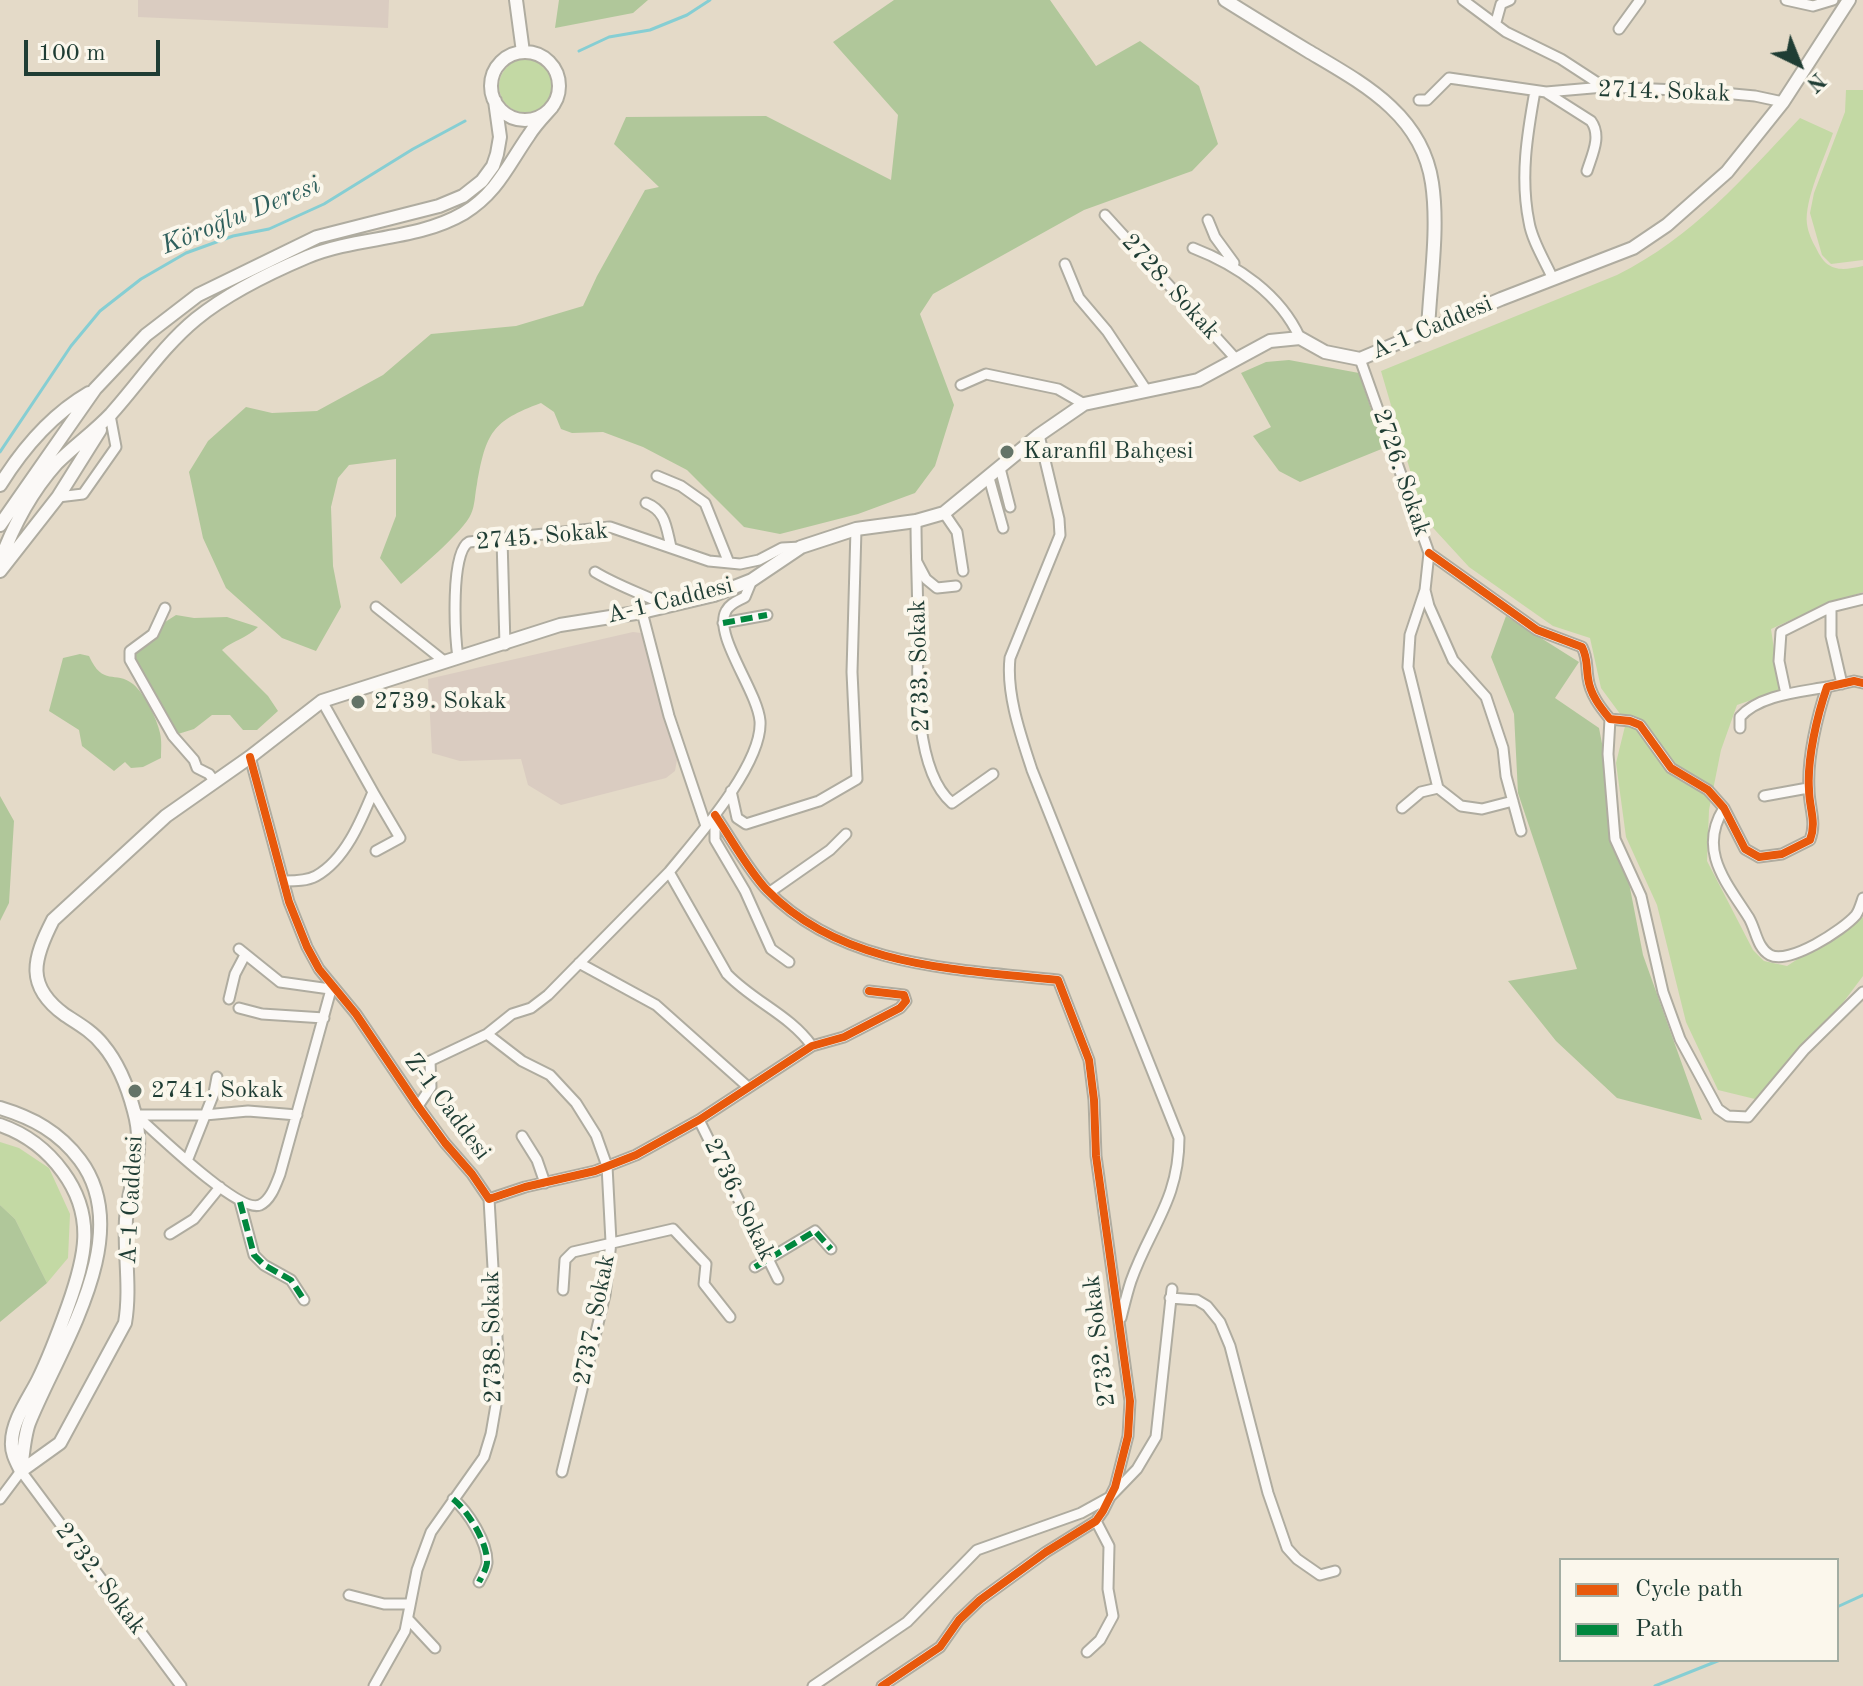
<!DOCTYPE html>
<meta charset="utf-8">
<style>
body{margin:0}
#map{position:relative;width:1863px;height:1686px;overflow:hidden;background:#e4dac8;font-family:"Old Standard TT",serif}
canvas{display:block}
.legend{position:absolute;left:1559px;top:1558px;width:280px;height:104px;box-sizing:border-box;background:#fbf7ec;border:2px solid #a3ada2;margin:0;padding:10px 14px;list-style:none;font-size:24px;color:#1f3d34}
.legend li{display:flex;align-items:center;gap:16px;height:40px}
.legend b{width:40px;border:2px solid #a3ada2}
.north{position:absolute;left:1759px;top:24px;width:80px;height:80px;-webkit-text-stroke:6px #fbf7ec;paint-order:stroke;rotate:137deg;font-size:22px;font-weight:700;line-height:32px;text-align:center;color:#1f3d34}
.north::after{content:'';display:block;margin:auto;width:28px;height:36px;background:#1f3d34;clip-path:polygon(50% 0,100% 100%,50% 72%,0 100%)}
.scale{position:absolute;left:24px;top:40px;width:136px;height:36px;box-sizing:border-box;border:4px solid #1f3d34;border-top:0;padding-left:10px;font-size:24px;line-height:28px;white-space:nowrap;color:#1f3d34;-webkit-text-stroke:6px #fbf7ec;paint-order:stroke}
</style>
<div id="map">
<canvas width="1863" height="1686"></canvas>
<ul class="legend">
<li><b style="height:10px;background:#e8590c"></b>Cycle path</li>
<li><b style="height:10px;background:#00873e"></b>Path</li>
</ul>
<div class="north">N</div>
<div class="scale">100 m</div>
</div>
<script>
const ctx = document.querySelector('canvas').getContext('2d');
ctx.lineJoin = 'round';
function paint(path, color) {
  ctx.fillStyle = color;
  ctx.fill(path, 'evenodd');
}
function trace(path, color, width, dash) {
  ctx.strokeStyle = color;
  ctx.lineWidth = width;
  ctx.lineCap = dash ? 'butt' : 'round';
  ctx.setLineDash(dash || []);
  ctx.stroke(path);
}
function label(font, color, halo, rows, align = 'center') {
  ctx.font = font + ' "Old Standard TT",serif';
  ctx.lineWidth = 8;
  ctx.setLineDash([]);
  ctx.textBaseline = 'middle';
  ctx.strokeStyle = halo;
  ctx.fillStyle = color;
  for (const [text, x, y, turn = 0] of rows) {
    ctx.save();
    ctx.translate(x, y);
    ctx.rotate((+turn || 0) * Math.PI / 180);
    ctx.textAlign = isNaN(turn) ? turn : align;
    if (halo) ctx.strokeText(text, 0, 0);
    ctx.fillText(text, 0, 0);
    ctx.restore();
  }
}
const industrial = new Path2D(`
 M138,0H389L388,28L138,17Z
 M633,632L641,633L646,639L677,760L675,771L666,778L561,805L528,785L521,759L460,761L432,753L428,679Z`);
const green = new Path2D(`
 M499 86a27 27 0 1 1 54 0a27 27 0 1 1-54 0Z
 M1846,90H1863V260L1831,264L1822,255L1810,213L1814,193L1845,112Z
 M1800,118L1833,133C1825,157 1804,200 1807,224C1808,232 1812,241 1816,248C1827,272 1840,271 1863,266V592L1822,606L1771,629L1780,690L1737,705L1721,750L1709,810L1707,861L1753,950L1764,961L1787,966L1863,917V976L1839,1008L1755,1099L1718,1090L1686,1022L1657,905L1626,837L1616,763L1626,722L1601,688L1590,638L1553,626L1469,567L1424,518L1381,371L1617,275C1693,237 1742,179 1800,118Z
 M0,1142L19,1148L49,1168L70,1214L68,1258L47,1283L15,1219L0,1205Z`);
const forest = new Path2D(`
 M559,0H648L633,13L555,28Z
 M894,0H1050L1096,66L1140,41L1199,86L1218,144L1192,171L1084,210L933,294L920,314L954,405L935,466L915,493L858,514L780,534L744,527L687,470L643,447L603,432L572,433L561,429L554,412L541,403C492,421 486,433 477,484C475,493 475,506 471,514C464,531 416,572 401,584L380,558L396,516V459L349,465L338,478L331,507L333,566L341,607L316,651L282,638L226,588L203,538L189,472L208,441L246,407L272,413L317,411L383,375L431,334L516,326L583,306L597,276L645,190L659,187L614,144L626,117L766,116L891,180L898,115L833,42Z
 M1289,360L1359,373L1384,448L1300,482L1279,471L1253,436L1271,427L1241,373L1266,362Z
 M176,615L194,618L227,617L258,627C247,638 234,640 222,650L268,696L278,711L257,730H243L230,715H212L194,729L178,734C166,719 128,666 137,649C145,636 163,623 176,615Z
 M1506,616L1579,662L1555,698L1599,728L1643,955L1702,1120L1617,1098L1556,1041L1508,981L1577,969L1518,793L1514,714L1491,657Z
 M80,654L89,656C103,687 115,670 133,684C145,694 157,719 160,733C162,741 161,750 161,758L143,767L131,768L125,762L114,771L82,746L79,730L49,711L63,658Z
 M0,796L14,821L9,903L0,921Z
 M0,1205L15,1219L47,1283L0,1322Z`);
const stream = new Path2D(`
 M579,51L609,37L650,30L687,15L710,0
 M0,452L71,346L100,311L141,279L186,253L233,236L269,229L324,204L413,149L465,121
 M1837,1607L1863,1595
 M1655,1686L1720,1660`);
const street = new Path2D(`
 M1463,0L1506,32L1561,59L1604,87
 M1786,0L1813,6L1833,0
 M1496,22L1501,4L1510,0
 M1619,29L1640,0
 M1535,91C1527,135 1520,178 1529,222C1532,241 1545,261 1553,279
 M1547,93L1591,121C1602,136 1592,155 1587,171
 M1419,100H1427L1449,78L1546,92L1604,87L1630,88L1701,91L1755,96L1783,102
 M1105,215L1236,359
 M1208,220L1215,237L1234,263
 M1193,248C1237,265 1280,294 1300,338
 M1065,264L1079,298L1107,331L1147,391
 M1360,359L1429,553L1425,590L1429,606L1453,660L1486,697L1503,748L1506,776L1521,831
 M961,385L986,374L1058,389L1084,404
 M1039,435L1059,519L1060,535L1010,658C1006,694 1021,736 1032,770L1179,1138C1179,1200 1150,1227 1131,1281C1127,1293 1124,1306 1121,1318
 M1000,468L1010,507
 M657,476L681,486L705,503L729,563
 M989,478L1003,528
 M58,497L83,494L116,447L110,415
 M646,503C666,511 666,527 671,547
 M944,513L957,532L963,571
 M916,521C916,558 918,595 918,632C917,677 914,771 952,803L993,774
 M502,539L505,645
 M1429,553L1537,630L1582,647C1588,659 1586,665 1588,678C1590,694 1600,707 1610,719L1630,721L1640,725L1671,768L1708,790L1724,808L1745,849L1759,857L1782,854L1810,840C1817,822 1809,808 1809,789C1807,759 1817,716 1827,687L1854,681L1863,683
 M917,562L926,579L937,588L956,586
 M595,572C618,586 643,594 667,606
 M752,580L745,597C738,601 730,603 726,611C713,635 757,690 760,721C763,764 696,839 669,872L727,974C754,1002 790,1015 812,1046
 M1425,590L1410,635L1408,667L1438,788L1461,806L1482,809L1513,801
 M376,607L444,661
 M1831,607V636L1842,684
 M165,608L153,634L130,651V660L173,736L194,760L197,768L209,774L215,782
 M642,612L669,716L706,826
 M723,623L767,615
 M458,658C455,636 450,552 469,542L610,527L709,561L740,564L759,560L782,548L801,547
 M1786,694L1779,661L1781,632L1831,607L1863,599
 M1610,719L1608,754L1615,839L1641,896L1663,992L1680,1039L1718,1109L1728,1116L1748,1117L1804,1050L1863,992
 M1740,728V717C1759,695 1800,692 1827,687
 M250,757L289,902L307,947L319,969L356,1014L418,1106L445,1143L472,1174L489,1199L525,1187L595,1171L636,1155L699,1120L812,1046L844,1037L900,1008L906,1001L904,995L869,991
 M731,791L737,818L746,824L819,801L857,779L852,672L856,529
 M373,792L400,838L376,851
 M1764,796L1808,788
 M1402,808L1421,792L1438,788
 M1724,808C1697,851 1727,883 1749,918C1756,930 1757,948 1770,955C1789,965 1843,930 1856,915C1859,911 1861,904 1863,898
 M715,815C731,838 748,870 767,890C843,968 957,969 1058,980L1089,1060L1094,1100L1096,1156L1130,1401L1128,1436L1115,1487L1103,1511L1096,1521L1046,1552L980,1600L959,1620L940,1647L882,1686
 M715,815V840L745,891L771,949L789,962
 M285,881C295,881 307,881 316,876C345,860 361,821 373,792L322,701
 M770,892L830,850L846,834
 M239,949L280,982L330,989
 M579,963L656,1005L748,1087
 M229,999L235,974L245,955
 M239,1008L262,1014L324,1018
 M487,1034L512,1014L531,1008L548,995L669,872
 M418,1106L431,1087L430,1061L487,1034L522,1061L550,1075L576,1103L596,1135L607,1166L611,1242L605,1295L562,1472
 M136,1115C154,1131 239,1214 260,1205C271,1200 276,1184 280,1174L332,986
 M136,1115H205L248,1111L297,1115
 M699,1120L778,1279
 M522,1136L537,1160L545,1183
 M187,1161L214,1093L217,1077
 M240,1202L254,1255L264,1265L291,1280L304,1300
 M170,1234L194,1219L220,1187
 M755,1267L815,1231L831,1249
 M563,1290L565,1260L573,1252L673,1229L706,1264L704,1284L730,1317
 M1170,1298L1197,1300L1207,1306L1220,1322L1230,1346L1268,1493L1287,1548L1297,1559L1320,1575L1335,1571
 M0,1499L21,1471L181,1686
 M453,1499C468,1511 488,1543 487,1563C486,1570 482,1576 479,1582
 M349,1595L384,1604H410
 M408,1619L435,1648
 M1087,1652L1100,1640L1113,1616L1108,1589L1109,1546L1096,1521
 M374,1686L405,1631L417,1570L431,1532L484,1457L491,1434L497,1399L498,1354L489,1199
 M813,1686L907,1622L977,1550L1081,1513L1110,1497L1137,1469L1156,1437L1172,1289`);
const secondary = new Path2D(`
 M516,0L523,52
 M1225,0C1252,17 1280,34 1308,51C1362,83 1422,114 1432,183C1439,229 1430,284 1428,330
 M491 86a34 34 0 1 1 68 0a34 34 0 1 1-68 0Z
 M0,485C23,448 51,415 89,393
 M0,525L95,389L146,335L198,295L317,237L439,206L463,196L482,181L493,166L497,154L500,137L495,101
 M0,562C13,526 31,492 57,463C74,446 94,432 111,414C139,383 163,346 196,319C228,293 269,273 307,257C357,236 416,241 464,213C497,193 508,165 529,135C535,125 544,116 552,107
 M0,571L58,497L100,430
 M0,1108C33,1118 59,1132 80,1160C137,1236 59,1348 29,1423C24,1437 23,1455 21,1471
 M0,1125C26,1134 47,1150 63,1172C96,1217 85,1258 68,1306C59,1331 50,1356 38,1380C29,1398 12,1421 12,1442C11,1452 16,1461 21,1471
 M21,1471L60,1443L125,1323C131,1288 124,1254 126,1219C129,1181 146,1153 134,1111C128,1088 119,1064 103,1045C93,1032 79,1024 65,1015C25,986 33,959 53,920L166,816L250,757L322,701L560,625L642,612L714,595L752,580L801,547L856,529L916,521L944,513L1039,435L1084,404L1198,380L1270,341L1300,338L1325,352L1360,359L1501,299L1633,248L1667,225L1727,172L1783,102L1849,0`);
const quiet = new Path2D(`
 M723,623L767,615
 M240,1202L254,1255L264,1265L291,1280L304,1300
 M755,1267L815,1231L831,1249
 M453,1499C468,1511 488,1543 487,1563C486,1570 482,1576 479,1582`);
const cycleway = new Path2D(`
 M1429,553L1537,630L1582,647C1588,659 1586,665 1588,678C1590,694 1600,707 1610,719L1630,721L1640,725L1671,768L1708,790L1724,808L1745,849L1759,857L1782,854L1810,840C1817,822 1809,808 1809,789C1807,759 1817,716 1827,687L1854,681L1863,683
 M250,757L289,902L307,947L319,969L356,1014L418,1106L445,1143L472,1174L489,1199L525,1187L595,1171L636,1155L699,1120L812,1046L844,1037L900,1008L906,1001L904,995L869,991
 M715,815C731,838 748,870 767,890C843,968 957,969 1058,980L1089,1060L1094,1100L1096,1156L1130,1401L1128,1436L1115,1487L1103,1511L1096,1521L1046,1552L980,1600L959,1620L940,1647L882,1686`);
const markers = [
 [1007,452,8,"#647468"],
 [358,702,8,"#647468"],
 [135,1091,8,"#647468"]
];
const streetNames = [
 ["2714. Sokak",1664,92,2],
 ["2728. Sokak",1170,287,48],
 ["A-1 Caddesi",1432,328,-23],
 ["2726. Sokak",1401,473,71],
 ["2745. Sokak",542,537,-5],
 ["A-1 Caddesi",670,601,-14],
 ["2733. Sokak",920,666,-92],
 ["Z-1 Caddesi",447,1107,53],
 ["A-1 Caddesi",132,1200,-87],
 ["2736. Sokak",739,1200,64],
 ["2737. Sokak",595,1320,-79],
 ["2738. Sokak",493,1337,-91],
 ["2732. Sokak",1100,1341,-97],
 ["2732. Sokak",100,1579,53]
];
const poiNames = [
 ["Karanfil Bahçesi",1023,452],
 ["2739. Sokak",374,702],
 ["2741. Sokak",151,1091]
];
const waterNames = [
 ["Köroğlu Deresi",241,216,-22]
];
paint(industrial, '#daccc1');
paint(green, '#c3d9a4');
paint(forest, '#b0c79a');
trace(stream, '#86ced3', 3);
trace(street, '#afaca0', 13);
trace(secondary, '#afaca0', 16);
trace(street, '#fbf9f7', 9);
trace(secondary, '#fbf9f7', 12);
trace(quiet, '#00873e', 6, [12, 6]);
trace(cycleway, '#e8590c', 8);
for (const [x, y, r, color] of markers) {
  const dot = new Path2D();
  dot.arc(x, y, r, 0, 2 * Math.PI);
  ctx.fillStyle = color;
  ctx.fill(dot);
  trace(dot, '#fbf7ec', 3);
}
label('24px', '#1f3d34', '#fbf7ec', streetNames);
label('24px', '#1f3d34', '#fbf7ec', poiNames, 'left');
label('italic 26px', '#2f605d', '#fbf7ec', waterNames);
</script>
